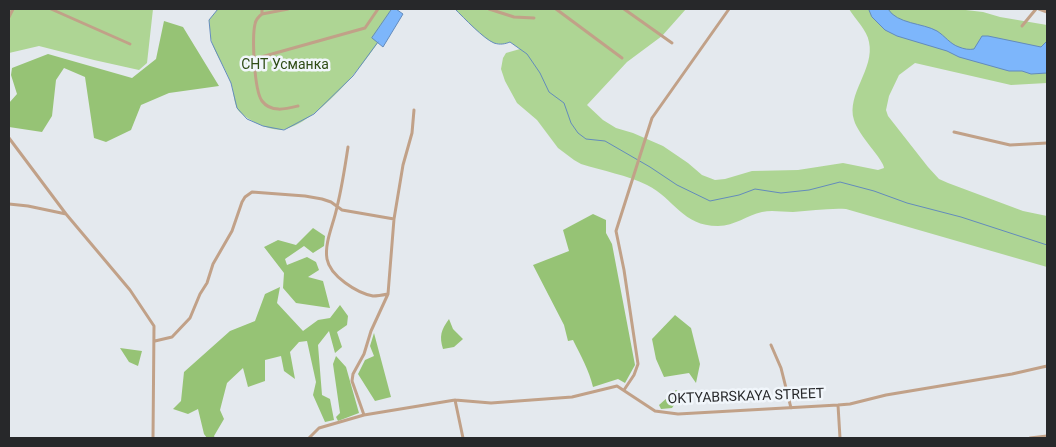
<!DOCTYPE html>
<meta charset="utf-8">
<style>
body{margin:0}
#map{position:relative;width:1056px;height:447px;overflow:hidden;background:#e4e9ee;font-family:Roboto,sans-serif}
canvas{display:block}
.frame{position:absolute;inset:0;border:10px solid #27282a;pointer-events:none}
</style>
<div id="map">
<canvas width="1056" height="447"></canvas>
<div class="frame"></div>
</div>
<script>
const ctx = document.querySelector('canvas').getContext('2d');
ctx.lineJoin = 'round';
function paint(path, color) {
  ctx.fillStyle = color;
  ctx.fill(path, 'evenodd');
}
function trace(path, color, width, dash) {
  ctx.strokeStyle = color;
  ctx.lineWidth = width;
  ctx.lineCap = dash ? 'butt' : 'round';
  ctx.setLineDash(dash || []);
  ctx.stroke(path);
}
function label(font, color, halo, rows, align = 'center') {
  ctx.font = font + ' Roboto,sans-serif';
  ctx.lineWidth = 5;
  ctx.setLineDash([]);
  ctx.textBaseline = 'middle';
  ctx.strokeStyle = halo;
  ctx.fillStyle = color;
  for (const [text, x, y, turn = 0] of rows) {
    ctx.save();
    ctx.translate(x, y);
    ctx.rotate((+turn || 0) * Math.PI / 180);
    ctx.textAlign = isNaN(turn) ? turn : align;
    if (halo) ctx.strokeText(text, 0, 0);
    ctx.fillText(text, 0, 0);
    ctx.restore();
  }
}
const green = new Path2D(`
 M9,9H153L147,63L139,70L94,60L39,46L9,53Z
 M218,9H399C379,46 328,116 286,129C273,133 246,120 238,110C233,102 234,89 230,81C225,67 214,53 211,39C210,33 210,26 209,20Z
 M455,9H686L662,36L627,62L587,105L603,120L616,128L633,133L663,146L688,163L702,175L715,180L725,179L752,171L798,170L843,163L878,170L884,168C884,160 858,135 854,120C846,94 875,69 869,42C867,30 855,19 849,9H957L983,12L1000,17L1047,25V83L1011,85L915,63L899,75L889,96L886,110L888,116L928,167L939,179L948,183L1023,211L1047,216V267L846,209C828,208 811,211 793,212C782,212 772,210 762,212C747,215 735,226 718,226C682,226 675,199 647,185C627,175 603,171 581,164L574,160L558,148L537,120L517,103L505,81L501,69L503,58L506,53L520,49L510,42C505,44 500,45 494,43C484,39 464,18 455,9Z`);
const forest = new Path2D(`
 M164,21L183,27L219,86L169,93L141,105L131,130L106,142L94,138L85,77L64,68L56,80L52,116L42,132L9,127V103L17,94L11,75L12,68L48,54L132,78L156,59Z
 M593,214L606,220V233L612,244L635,365L625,383L618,379L593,387C589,370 581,356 573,340L568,341L564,325L533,265L569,251L563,230Z
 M313,228L325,236L324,246L313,253L304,246L285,259L287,265L307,257L316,262L319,270L308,277L323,281L330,308L296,303L283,288L284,273L264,247L278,240L296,245Z
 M280,287L277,303L303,331L318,320L330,318L340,305L348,316L347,325L337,332L342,347L335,353L329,331L318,345L322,395L330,399L334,420L325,422L313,395L316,382L307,341L299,342L290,352L295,379L284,371L281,356L265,360V381L248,387L243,368L227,383L220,410L224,419L214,436L215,438H207L204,434L198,409L188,414L173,409L181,401L184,372L230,331L255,321L265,294Z
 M675,315L691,328L700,364L696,383L689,373L664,377L656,359L652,339Z
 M449,319L453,329L463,339L454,347L443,349C439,336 441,330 449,319Z
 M374,333L391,397L375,401L358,374L365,360L374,356L370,346Z
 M120,348L142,351L138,366L129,362Z
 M336,356L346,367L359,413L338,421L336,417L340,413L333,364Z
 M676,390L682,394L672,408L661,409L659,405Z`);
const water = new Path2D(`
 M392,9H396L403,14L383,47L372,38Z
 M869,9H888C897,24 923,23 937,31C945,36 950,44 959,47C964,49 969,50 974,49L982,36H988L1041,47L1047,41V73L1031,74L1022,71H1009L959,57L947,51L897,36L885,30L872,17Z`);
const stream = new Path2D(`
 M218,9L209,20L211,41L231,83L237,108L247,119L263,126L284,130L314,114L353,76L378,42
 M455,9C464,18 484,39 494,43C500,45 505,44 510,42L527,54L540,73L549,92L564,103L571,123L578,133L586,139L605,141L650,167L677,185L710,201L739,195L755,189L781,193L809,190L840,182L874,191L907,203L961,217L1047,245`);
const street = new Path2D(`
 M51,9L130,44
 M262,9V14C258,17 256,19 255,24C252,37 254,90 262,101C271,113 286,109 298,106
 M489,9L514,17L534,18
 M556,9L622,58
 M624,9L672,43
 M1039,9L1047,12
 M262,14L288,9
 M9,17L13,9
 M1022,26L1036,9
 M254,59L365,28L378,9
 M954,132L1010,145L1047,143
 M9,138L66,214L130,290L154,326L153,438
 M348,147C345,167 342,187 337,207C334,223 324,243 327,259C330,276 357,293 373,296C378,296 383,295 388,294
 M9,204L28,206L66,214
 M155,341L172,337L190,318L200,294L207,283L213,264L232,231L242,202L245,197L252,192L305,196L322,199L331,202L342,210L394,219
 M771,345L781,368L791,408
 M624,390L634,375L638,364L624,270L616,231L652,118L729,9
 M455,400L463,438
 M838,405L840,438
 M364,415L352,381L353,374L364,354L371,331L388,294L394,219L403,165L412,133L414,110
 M309,438L319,428L364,415L455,400L491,403L572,397L617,386L655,411L678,414L838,405L850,404L886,395L1012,374L1047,366
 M1030,438L1047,436`);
const parkNames = [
 ["СНТ Усманка",285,65]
];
const streetNames = [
 ["OKTYABRSKAYA STREET",746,397,-2]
];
paint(green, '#aed594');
paint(forest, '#96c375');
paint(water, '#7db6fb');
trace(water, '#638bbc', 1);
trace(stream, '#638bbc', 1);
trace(street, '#c1a188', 3);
label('14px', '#2e4b15', '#f1f6fb', parkNames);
label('14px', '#27282a', '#f1f6fb', streetNames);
</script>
